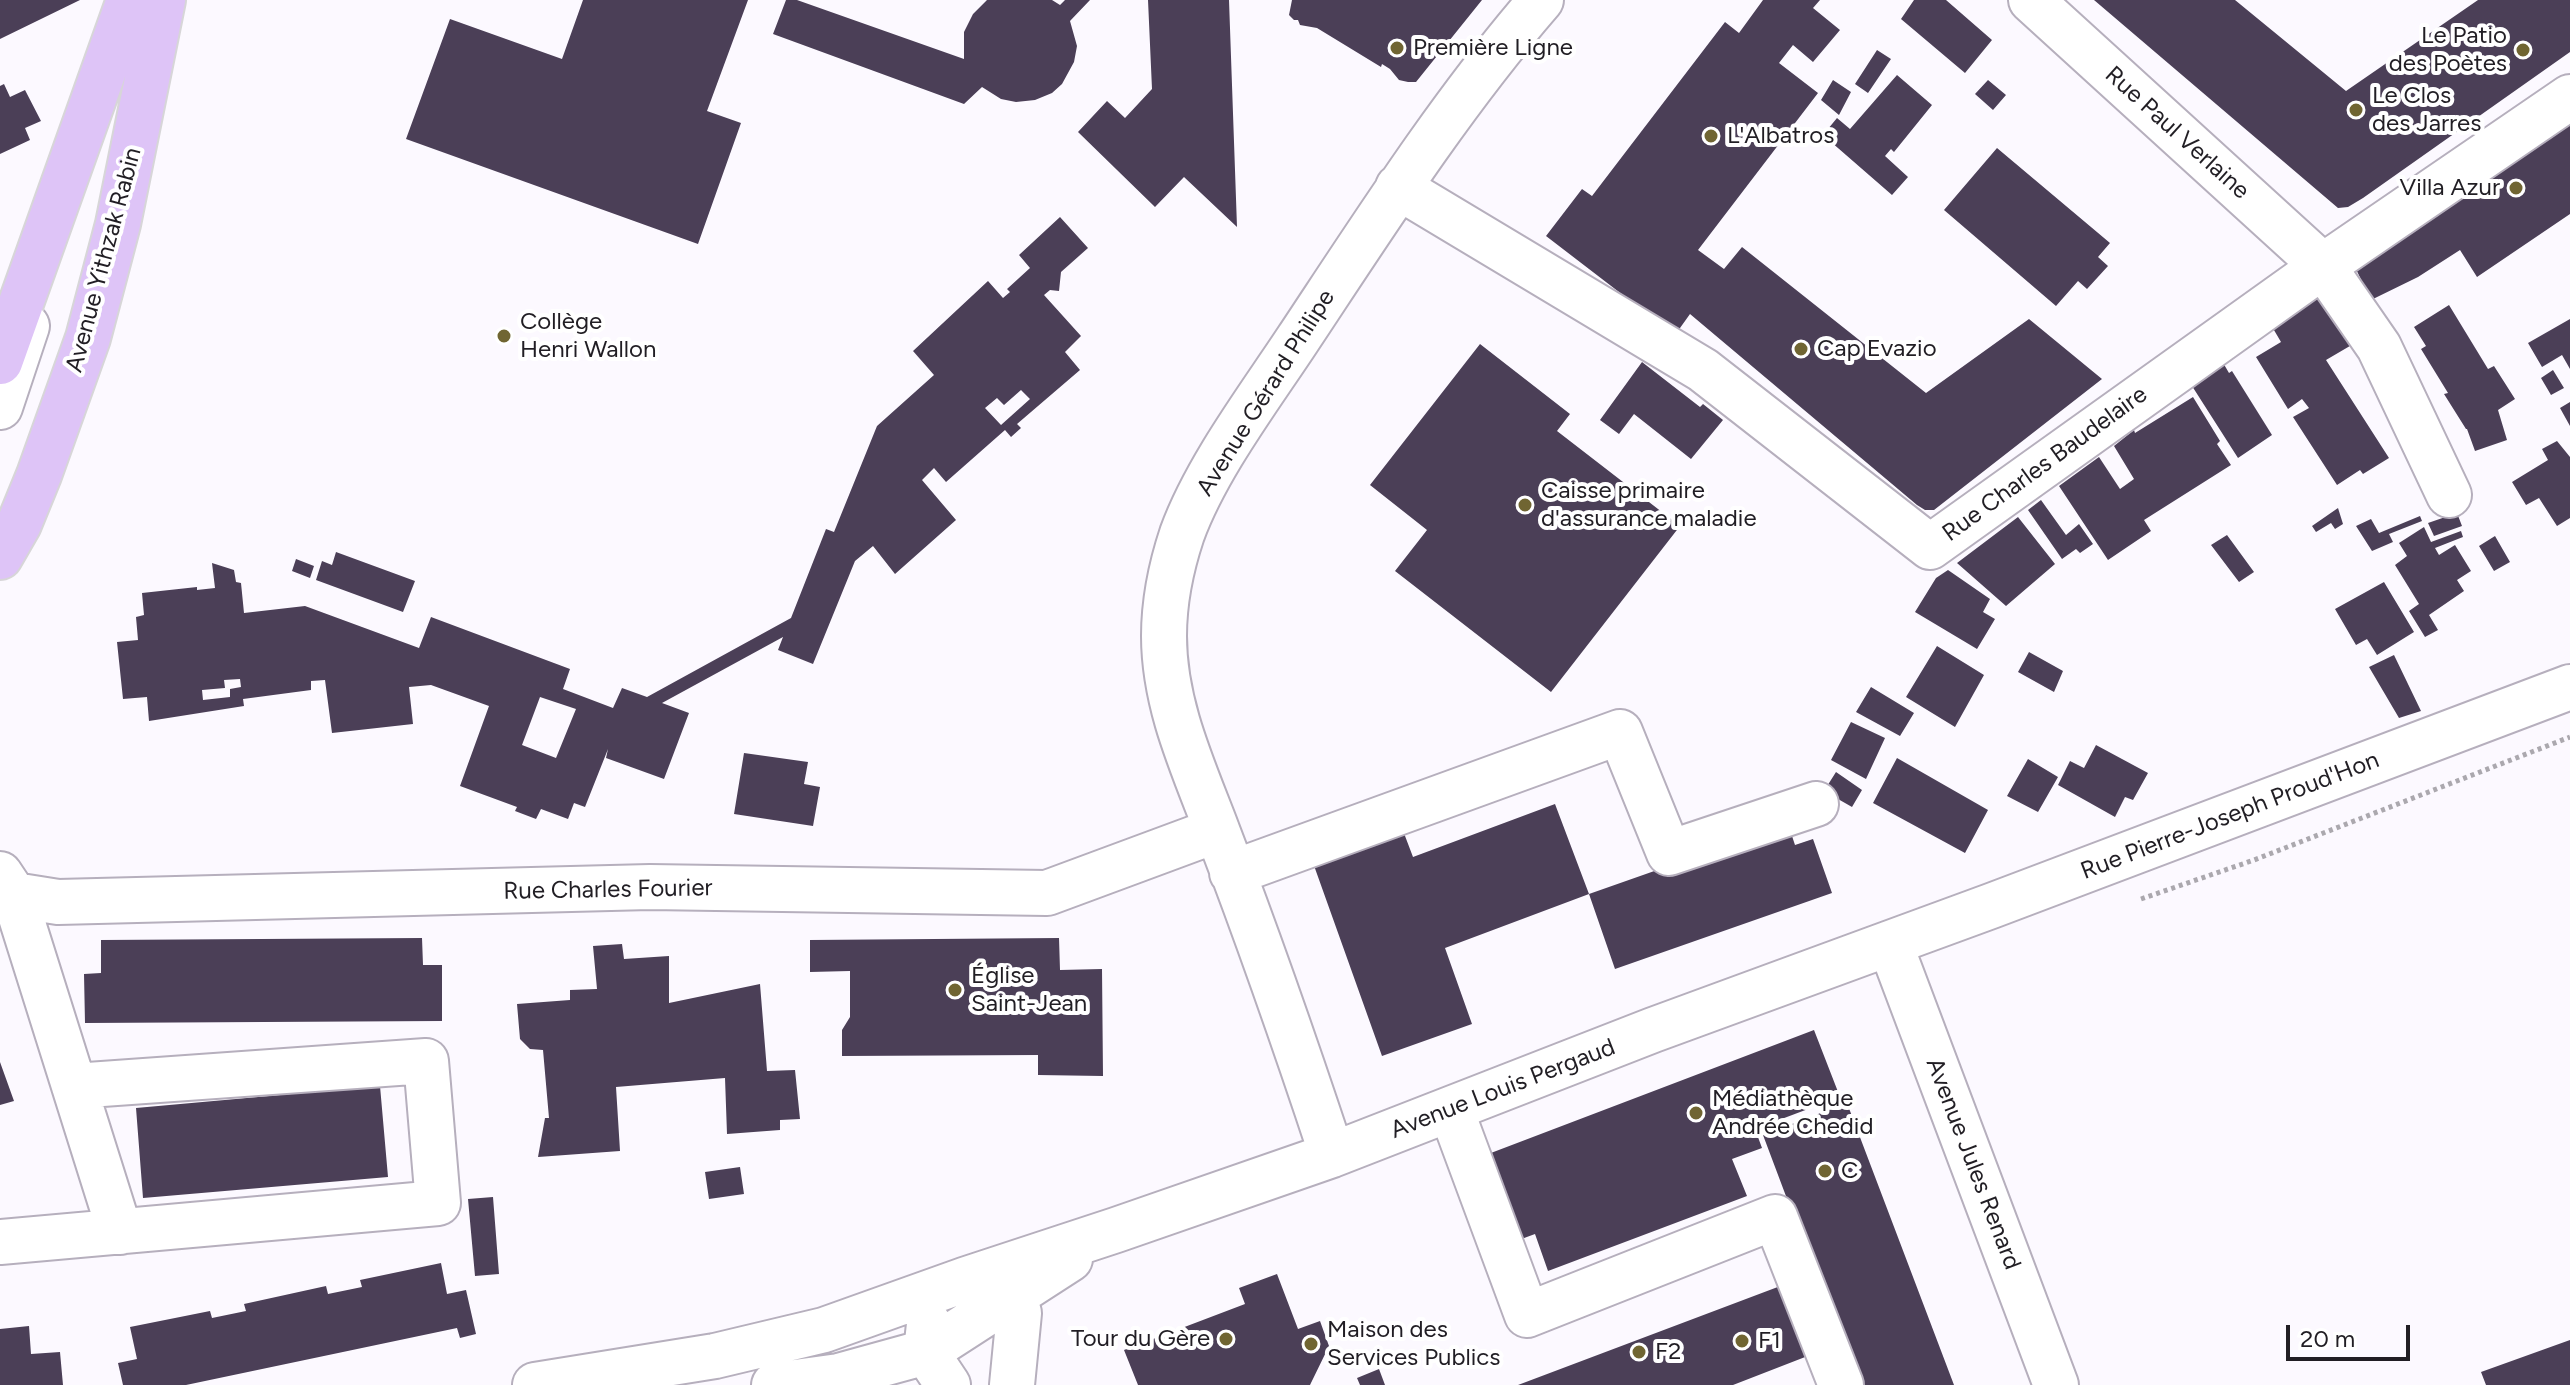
<!DOCTYPE html>
<meta charset="utf-8">
<style>
body{margin:0}
#map{position:relative;width:2570px;height:1385px;overflow:hidden;background:#fcf9ff;font-family:Figtree,sans-serif}
canvas{display:block}
.scale{position:absolute;left:2286px;top:1325px;width:124px;height:36px;box-sizing:border-box;border:4px solid #211e24;border-top:0;padding-left:10px;font-size:24px;line-height:28px;white-space:nowrap;color:#211e24;-webkit-text-stroke:6px #fff;paint-order:stroke}
</style>
<div id="map">
<canvas width="2570" height="1385"></canvas>
<div class="scale">20 m</div>
</div>
<script>
const ctx = document.querySelector('canvas').getContext('2d');
ctx.lineJoin = 'round';
function paint(path, color) {
  ctx.fillStyle = color;
  ctx.fill(path, 'evenodd');
}
function trace(path, color, width, dash) {
  ctx.strokeStyle = color;
  ctx.lineWidth = width;
  ctx.lineCap = dash ? 'butt' : 'round';
  ctx.setLineDash(dash || []);
  ctx.stroke(path);
}
function label(font, color, halo, rows, align = 'center') {
  ctx.font = font + ' Figtree,sans-serif';
  ctx.lineWidth = 8;
  ctx.setLineDash([]);
  ctx.textBaseline = 'middle';
  ctx.strokeStyle = halo;
  ctx.fillStyle = color;
  for (const [text, x, y, turn = 0] of rows) {
    ctx.save();
    ctx.translate(x, y);
    ctx.rotate((+turn || 0) * Math.PI / 180);
    ctx.textAlign = isNaN(turn) ? turn : align;
    if (halo) ctx.strokeText(text, 0, 0);
    ctx.fillText(text, 0, 0);
    ctx.restore();
  }
}
const building = new Path2D(`
 M0,0H80L0,39Z
 M583,0H748L707,111L741,123L698,244L406,139L450,19L562,59Z
 M786,0H797L964,59V32L973,14L987,0H1052L1060,5L1065,0H1090L1070,21L1077,46L1074,62L1062,84L1052,93L1035,100L1016,102L1001,99L982,87L964,104L773,34Z
 M1148,0H1229L1237,227L1184,177L1155,207L1078,132L1107,101L1125,118L1152,89Z
 M1292,0H1482L1416,82H1408L1399,80L1390,69L1382,64L1381,67L1317,28L1300,25L1298,20H1294L1289,15Z
 M1763,0H1820L1813,8L1840,30L1813,62L1793,45L1779,63L1818,93L1698,250L1724,269L1742,247L1926,393L2029,319L2102,379L1934,510H1925L1917,505L1690,314L1675,335L1546,236L1582,189L1592,196L1725,22L1739,33Z
 M1914,0H1946L1992,40L1965,73L1901,19Z
 M2094,0H2235L2346,91L2478,0H2570V52L2363,198L2348,207L2338,208Z
 M1877,50L1891,59L1868,93L1855,84Z
 M1897,75L1932,105L1894,152L1891,149L1885,156L1908,177L1892,195L1823,135L1837,118L1850,129Z
 M1833,80L1851,92L1839,115L1821,100Z
 M1988,80L2006,95L1993,110L1975,94Z
 M4,84L10,97L25,90L41,121L25,128L30,140L0,154V86Z
 M2570,115V214L2477,277L2460,250L2418,277L2371,300L2352,261Z
 M1997,148L2110,243L2098,257L2108,266L2087,289L2078,281L2056,306L1944,210Z
 M1060,217L1088,248L1061,272L1059,291L1050,290L1044,295L1081,336L1065,352L1080,370L1017,424L1021,428L1011,437L1005,430L946,482L934,468L922,480L956,520L895,574L873,546L855,561L813,664L778,650L783,637L662,703L689,713L664,779L606,758L608,749L585,807L574,803L568,819L541,809L536,819L515,811L517,807L460,786L489,706L431,685L409,687L413,724L332,733L325,680L311,681V690L243,699L244,706L149,721L147,697L123,699L117,642L138,640L136,617L144,615L142,593L197,587V590L215,588L212,563L234,570L236,582L241,583L244,613L305,606L419,648L431,617L570,669L563,689L613,708L622,688L647,697L791,618L826,529L834,532L877,426L934,375L913,351L988,281L1003,298L1010,292L1007,289L1030,268L1019,255ZM1021,390L1030,399L1001,425L985,408L997,398L1004,405ZM240,679L241,687L230,689V697L203,700L202,690L225,688L224,680ZM540,697L576,709L556,758L522,745Z
 M2320,287L2355,343L2326,360L2389,458L2363,474L2360,470L2337,485L2293,417L2309,408L2302,399L2288,409L2256,357L2281,342L2271,325Z
 M2449,305L2488,369L2494,366L2515,399L2498,410L2507,440L2475,451L2467,429H2466L2444,394L2448,393L2421,349L2426,346L2414,327Z
 M2570,319V369L2562,355L2542,367L2528,343Z
 M1480,344L1570,414L1557,431L1680,526L1551,692L1395,571L1427,530L1370,485Z
 M2222,361L2229,373L2232,371L2272,435L2238,458L2192,386Z
 M1642,362L1700,407L1703,404L1723,420L1691,459L1634,414L1619,434L1600,420Z
 M2553,370L2564,388L2551,395L2541,378Z
 M2193,397L2220,441L2217,444L2231,465L2144,520L2151,531L2108,560L2059,486L2099,457L2120,489L2134,479L2114,446L2134,430L2135,433Z
 M2570,402V426L2560,408Z
 M2557,441L2570,457V518L2557,526L2539,498L2526,505L2512,482L2548,460L2542,449Z
 M2041,500L2066,535L2079,524L2093,544L2080,553L2076,549L2062,559L2028,510Z
 M2338,508L2343,524L2335,529L2331,523L2316,532L2312,526Z
 M2457,513L2462,526L2434,536L2428,523Z
 M2420,516L2422,521L2389,534L2393,542L2372,551L2356,526L2371,519L2379,533Z
 M2018,517L2055,564L2006,606L1957,563Z
 M2424,527L2431,542L2461,531L2463,537L2435,548L2439,555L2455,545L2471,571L2457,580L2464,591L2429,615L2438,630L2425,637L2409,611L2419,604L2395,565L2407,556L2399,543Z
 M2227,535L2254,572L2239,582L2211,545Z
 M2495,536L2510,562L2494,571L2479,546Z
 M336,552L415,581L403,612L316,580L322,561L332,565Z
 M296,559L314,566L310,578L292,571Z
 M1948,570L1990,599L1983,612L1995,619L1977,649L1915,612L1936,578Z
 M2384,582L2414,632L2377,655L2367,639L2356,645L2335,609Z
 M1937,646L1984,675L1955,727L1906,697Z
 M2029,652L2063,671L2054,692L2018,672Z
 M2394,655L2421,711L2399,718L2369,667Z
 M1871,687L1914,713L1900,736L1856,712Z
 M1851,722L1885,738L1866,779L1831,760Z
 M2096,745L2148,773L2133,800L2125,797L2115,817L2058,785L2070,761L2084,768Z
 M744,753L808,762L804,784L820,787L813,826L734,814Z
 M1897,758L1988,810L1965,853L1873,803Z
 M2028,759L2058,777L2038,812L2007,796Z
 M1836,772L1862,790L1852,807L1824,791Z
 M1555,804L1589,894L1445,948L1472,1024L1382,1056L1312,860L1402,828L1413,857Z
 M1788,824L1795,845L1813,839L1832,893L1615,969L1589,894Z
 M422,938L423,965H442V1021L85,1023L84,974L101,973V940Z
 M1059,938L1060,970L1102,969L1103,1076L1038,1075V1055L842,1056V1030L850,1017V971L810,972V940Z
 M622,944L624,959L669,956V1003L760,984L767,1071L795,1070L800,1119L780,1120V1130L727,1134L725,1078L616,1087L620,1151L538,1157L545,1118H549L543,1050L530,1049L520,1039L517,1004L570,1000V990L597,989L593,946Z
 M1814,1030L1840,1097L1755,1129L1762,1148L1732,1159L1747,1196L1548,1271L1535,1234L1516,1241L1483,1156Z
 M0,1062L14,1101L0,1105Z
 M380,1086L388,1177L143,1198L136,1108Z
 M1847,1103L1954,1385H1857L1763,1135Z
 M740,1167L744,1194L709,1199L705,1172Z
 M493,1197L499,1274L475,1276L468,1199Z
 M441,1263L447,1294L466,1290L476,1334L460,1338L457,1328L186,1385H123L118,1363L137,1359L130,1327L210,1311L212,1318L246,1311L244,1304L326,1286L328,1294L362,1287L360,1280Z
 M1277,1274L1298,1329L1320,1321L1329,1346L1310,1385H1138L1124,1350L1245,1304L1239,1288Z
 M1791,1282L1818,1352L1733,1385H1518Z
 M29,1326L31,1354L60,1352L63,1385H0V1329Z
 M2570,1340V1385H2486L2481,1372Z
 M1379,1369L1385,1385H1360L1357,1378Z`);
const path = new Path2D(`
 M2141,899L2254,860L2570,737`);
const minor = new Path2D(`
 M2031,0L2323,266L2379,347L2449,495
 M1398,187L1703,370L1930,547L2323,266L2570,97
 M0,407L27,326
 M1232,873L1620,732L1669,853L1816,804
 M0,874L14,895L120,1232
 M14,895L58,902L650,887L1047,893L1217,830
 M1890,944L2056,1385
 M1451,1110L1527,1315L1775,1217L1841,1385
 M1332,1155C1296,1046 1258,937 1217,830C1193,767 1164,705 1164,636C1164,602 1171,567 1182,534C1206,468 1259,398 1298,339C1375,223 1450,105 1541,0
 M0,1242L438,1203L426,1061L74,1086
 M993,1284L1014,1298L1019,1313L1012,1385
 M929,1324L926,1352L948,1385
 M535,1385L715,1356L824,1330L964,1280L1116,1230L1332,1155L1653,1030L1991,906L2570,687
 M774,1385L839,1376L926,1352L1070,1259`);
const major = new Path2D(`
 M0,362L129,0
 M0,557L19,524L39,475L88,338L118,224L163,0`);
const markers = [
 [1397,48,8,"#706532"],
 [2523,50,8,"#706532"],
 [2356,110,8,"#706532"],
 [1711,136,8,"#706532"],
 [2516,188,8,"#706532"],
 [504,336,8,"#706532"],
 [1801,349,8,"#706532"],
 [1525,505,8,"#706532"],
 [955,990,8,"#706532"],
 [1696,1113,8,"#706532"],
 [1825,1171,8,"#706532"],
 [1226,1339,8,"#706532"],
 [1742,1341,8,"#706532"],
 [1311,1344,8,"#706532"],
 [1639,1352,8,"#706532"]
];
const poiNames = [
 ["Le Patio",2507,36,"right"],
 ["des Poètes",2507,64,"right"],
 ["Première Ligne",1413,48],
 ["Le Clos",2372,96],
 ["des Jarres",2372,124],
 ["L'Albatros",1727,136],
 ["Villa Azur",2500,188,"right"],
 ["Collège",520,322],
 ["Henri Wallon",520,350],
 ["Cap Evazio",1817,349],
 ["Caisse primaire",1541,491],
 ["d'assurance maladie",1541,519],
 ["Église",971,976],
 ["Saint-Jean",971,1004],
 ["Médiathèque",1712,1099],
 ["Andrée Chedid",1712,1127],
 ["C",1841,1171],
 ["Maison des",1327,1330],
 ["Services Publics",1327,1358],
 ["Tour du Gère",1210,1339,"right"],
 ["F1",1758,1341],
 ["F2",1655,1352]
];
const streetNames = [
 ["Rue Paul Verlaine",2177,133,42],
 ["Avenue Yithzak Rabin",104,260,-75],
 ["Avenue Gérard Philipe",1266,393,-58],
 ["Rue Charles Baudelaire",2045,464,-36],
 ["Rue Pierre-Joseph Proud'Hon",2230,816,-21],
 ["Rue Charles Fourier",608,890,-1],
 ["Avenue Louis Pergaud",1503,1089,-21],
 ["Avenue Jules Renard",1973,1164,69]
];
paint(building, '#4b3f57');
trace(minor, '#b6afbd', 48);
trace(major, '#d7d6d8', 48);
trace(path, '#aba8ae', 5, [4, 4]);
trace(minor, '#fff', 44);
trace(major, '#dec4f7', 44);
for (const [x, y, r, color] of markers) {
  const dot = new Path2D();
  dot.arc(x, y, r, 0, 2 * Math.PI);
  ctx.fillStyle = color;
  ctx.fill(dot);
  trace(dot, '#fff', 3);
}
label('24px', '#211e24', '#fff', poiNames, 'left');
label('24px', '#211e24', '#fff', streetNames);
</script>
